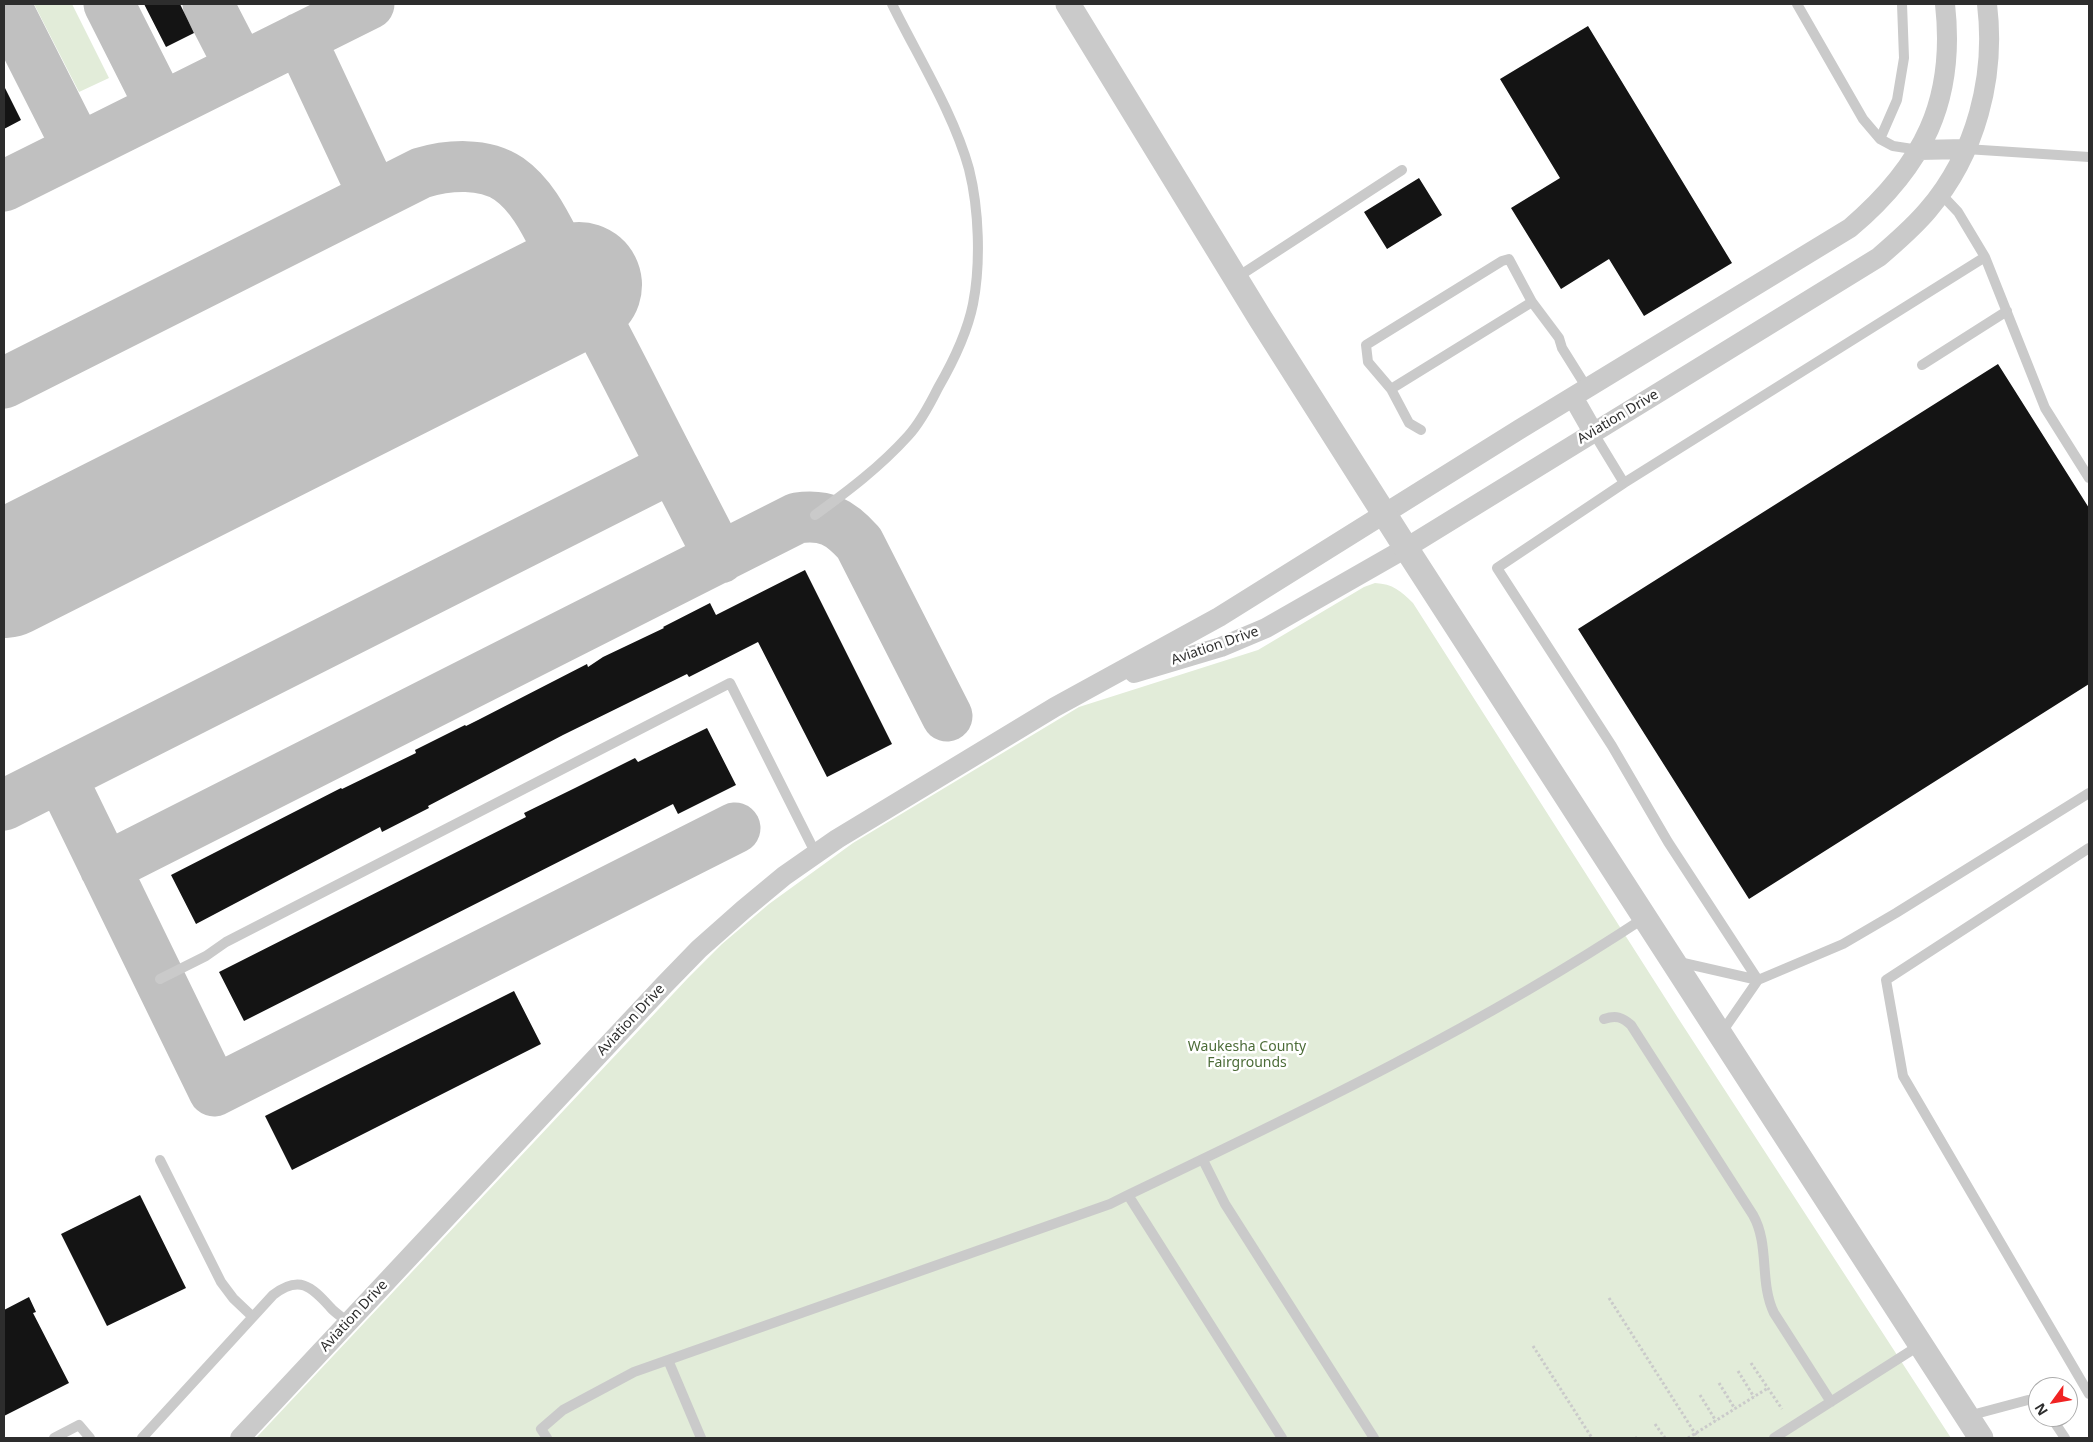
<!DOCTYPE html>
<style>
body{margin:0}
#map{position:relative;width:2093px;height:1442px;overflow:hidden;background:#fff;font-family:"Noto Sans",sans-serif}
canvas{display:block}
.frame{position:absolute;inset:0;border:5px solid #2d2d2d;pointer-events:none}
.north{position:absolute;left:2028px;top:1377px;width:50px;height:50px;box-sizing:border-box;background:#fff;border:1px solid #ababab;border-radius:50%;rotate:238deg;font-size:14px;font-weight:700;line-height:20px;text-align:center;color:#2d2d2d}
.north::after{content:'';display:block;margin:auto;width:18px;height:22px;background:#f02323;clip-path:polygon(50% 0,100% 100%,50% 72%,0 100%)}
</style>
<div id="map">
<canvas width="2093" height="1442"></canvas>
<div class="frame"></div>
<div class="north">N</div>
</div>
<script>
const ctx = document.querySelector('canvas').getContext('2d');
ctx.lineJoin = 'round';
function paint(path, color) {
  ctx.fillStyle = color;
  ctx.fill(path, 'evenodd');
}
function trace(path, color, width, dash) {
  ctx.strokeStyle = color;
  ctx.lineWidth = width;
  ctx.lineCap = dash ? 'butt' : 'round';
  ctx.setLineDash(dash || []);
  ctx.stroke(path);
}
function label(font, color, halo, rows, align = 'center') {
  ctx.font = font + ' "Noto Sans",sans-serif';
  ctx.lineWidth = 5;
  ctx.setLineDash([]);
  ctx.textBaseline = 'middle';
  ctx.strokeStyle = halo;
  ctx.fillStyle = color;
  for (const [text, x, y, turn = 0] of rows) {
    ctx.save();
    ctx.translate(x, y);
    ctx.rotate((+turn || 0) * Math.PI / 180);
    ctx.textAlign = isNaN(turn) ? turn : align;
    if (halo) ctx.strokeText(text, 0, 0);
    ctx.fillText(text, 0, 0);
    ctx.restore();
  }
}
const green = new Path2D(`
 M34,4H72L109,78L79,92Z
 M1375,583C1393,584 1401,591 1413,603L1678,1018L1951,1438H256L688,978L722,944L769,904L853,843L1079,707L1258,650L1364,587Z`);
const taxiway = new Path2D(`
 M5,4L78,148
 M109,4L161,107
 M208,4L241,68
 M300,38L374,196
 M4,186L369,4
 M4,383L421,173C448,165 484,162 509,179C536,198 549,232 564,259C603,327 637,398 673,467L4,805
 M673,467L720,558
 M61,777L214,1091L735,828
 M105,868L797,518C826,514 840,522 859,543L947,716`);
const runway = new Path2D(`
 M4,575L579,285`);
const building = new Path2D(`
 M144,4H180L194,33L166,47Z
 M1588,26L1732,263L1644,316L1609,259L1561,289L1511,208L1560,178L1500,79Z
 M4,86L21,120L4,129Z
 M1419,178L1442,215L1387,249L1364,212Z
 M1998,364L2089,508V684L1749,899L1578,629Z
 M805,570L892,744L827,777L758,642L689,677L687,674L563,735L428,806L429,808L382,832L380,827L196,924L171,875L341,788L342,789L416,753L415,750L465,725L466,726L480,719L587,664L588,667L603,657L664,628L663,627L710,603L716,615Z
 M707,728L736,785L678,814L673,804L244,1021L219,972L526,817L524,813L575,788L635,758L638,762Z
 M514,991L541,1044L292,1170L265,1116Z
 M140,1195L186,1288L107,1326L61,1234Z
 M29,1297L36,1312L33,1313L69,1383L4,1416V1310Z`);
const path = new Path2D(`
 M1609,1298L1698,1438
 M1533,1346L1592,1438
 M1751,1363L1782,1409
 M1738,1371L1754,1397
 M1719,1383L1735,1409
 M1700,1395L1716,1421
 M1655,1424L1665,1438
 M1635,1437L1636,1438
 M1688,1438L1768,1388`);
const service = new Path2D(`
 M1797,4L1863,119L1880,139L1893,146L1919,150
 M1880,139L1897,100L1904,58L1902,4
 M1966,149L2089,157
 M1940,193L1958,212L1985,257
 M1236,278L1402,170
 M1922,365L2007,311
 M1391,389L1532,302
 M1421,430L1409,423L1391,389L1368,362L1366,345L1502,261L1509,259L1532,302L1559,338L1562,348L1587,388
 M1593,432L1624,483
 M2089,478L2045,408L1985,257L1624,483L1497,568L1612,746L1668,842L1758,980L1843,944L1896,913L2089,793
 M815,515C848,491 880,467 908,436C920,423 930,404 938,388C953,362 967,334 973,304C981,263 979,209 969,169C954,114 917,55 892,4
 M2089,848L1886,980L1903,1076L2089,1394
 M1679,962L1758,980L1720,1035
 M160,979L206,956L226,942L730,683L816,854
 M1604,1019C1616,1015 1622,1017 1631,1025L1753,1215C1770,1245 1759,1282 1774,1313L1831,1402
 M160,1160L221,1282L233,1298L253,1317
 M1203,1160L1225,1204L1374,1438
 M1128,1195L1282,1438
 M668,1360L701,1438
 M1968,1416L2028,1400L2038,1403
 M2051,1417L2065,1438
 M54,1438L79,1425L90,1438
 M142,1438L273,1295C299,1275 311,1286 330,1307C335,1313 342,1317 348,1322
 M547,1438L541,1429L563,1410L634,1372L1110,1204L1128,1195C1304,1111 1481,1026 1644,918
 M1774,1438L1920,1345`);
const minor = new Path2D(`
 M1919,150L1966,149
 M1573,397L1593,432
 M1134,673L1221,647L1266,628L1406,548L1879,257C1896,242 1913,228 1928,210C1976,154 1996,77 1987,4
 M240,1438L664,985L699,949L743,910L784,876L837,839L1055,707L1219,617L1520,429L1850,228C1923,166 1956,101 1945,4`);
const tertiary = new Path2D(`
 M1068,4L1260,318L1406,548L1981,1438`);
const streetNames = [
 ["Aviation Drive",1618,417,-31],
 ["Aviation Drive",1215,646,-19],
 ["Aviation Drive",631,1020,-47],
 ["Aviation Drive",354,1316,-47]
];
const parkNames = [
 ["Waukesha County",1247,1047],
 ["Fairgrounds",1247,1063]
];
paint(green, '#e2ecd9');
trace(taxiway, '#c0c0c0', 51);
trace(runway, '#c0c0c0', 126);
paint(building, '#141414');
trace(path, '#cacaca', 3, [2.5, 2.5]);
trace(service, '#cacaca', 10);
trace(minor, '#cacaca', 20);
trace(tertiary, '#cacaca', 25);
label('14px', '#2d2d2d', '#fff', streetNames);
label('14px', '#4c6c38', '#fff', parkNames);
</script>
